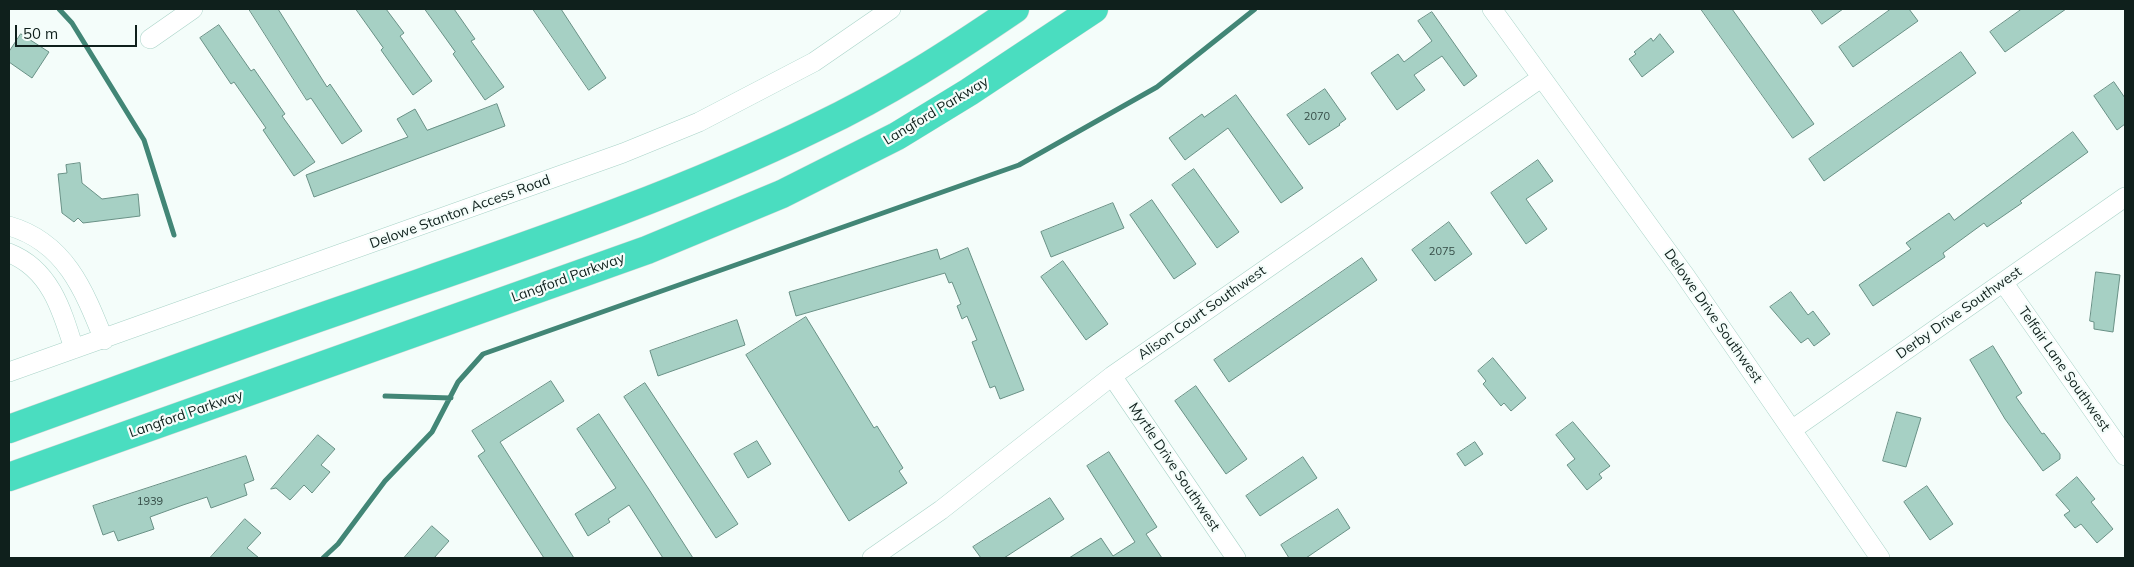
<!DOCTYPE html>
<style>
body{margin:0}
#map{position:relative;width:2134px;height:567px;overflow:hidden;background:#f4fdfa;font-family:Mulish,sans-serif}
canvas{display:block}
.frame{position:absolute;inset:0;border:10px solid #0f201c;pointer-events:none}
.scale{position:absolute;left:15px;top:25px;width:122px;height:22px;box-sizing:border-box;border:2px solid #0f201c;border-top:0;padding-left:6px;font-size:15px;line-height:18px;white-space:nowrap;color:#0f201c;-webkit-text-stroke:4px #f4fdfa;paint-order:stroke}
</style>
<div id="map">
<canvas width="2134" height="567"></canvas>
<div class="frame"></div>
<div class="scale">50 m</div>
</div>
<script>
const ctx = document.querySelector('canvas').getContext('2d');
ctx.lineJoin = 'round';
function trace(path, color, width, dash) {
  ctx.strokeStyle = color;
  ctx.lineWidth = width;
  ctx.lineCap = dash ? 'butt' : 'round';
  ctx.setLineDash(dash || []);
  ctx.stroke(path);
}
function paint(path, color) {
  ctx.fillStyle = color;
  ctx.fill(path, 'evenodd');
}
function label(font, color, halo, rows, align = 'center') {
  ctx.font = font + ' Mulish,sans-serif';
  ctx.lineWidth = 4.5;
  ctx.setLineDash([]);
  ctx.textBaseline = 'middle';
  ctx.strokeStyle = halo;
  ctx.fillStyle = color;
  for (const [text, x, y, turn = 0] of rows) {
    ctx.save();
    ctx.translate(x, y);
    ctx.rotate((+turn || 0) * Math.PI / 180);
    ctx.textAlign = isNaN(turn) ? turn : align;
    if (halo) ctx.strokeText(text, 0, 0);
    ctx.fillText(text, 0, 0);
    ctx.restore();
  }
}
const stream = new Path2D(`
 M59,9L72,23L144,140L174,235
 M385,396L451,398
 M323,558L338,544L385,481L432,432L458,382L483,354L1019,165L1157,87L1255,9`);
const building = new Path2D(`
 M249,9H278L327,87L330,84L362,131L342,144L311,98L307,100Z
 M356,9H386L404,33L400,36L432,81L413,95L381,50L383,48Z
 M425,9H454L475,39L471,41L504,87L485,100L453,54L455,52Z
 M533,9H561L606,78L589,90Z
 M1701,9H1732L1814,124L1793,138Z
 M1811,9H1843L1822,24Z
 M1891,9H1909L1918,21L1853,67L1839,47Z
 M2022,9H2066L2005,52L1990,32Z
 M1432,12L1477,76L1464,86L1442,56L1414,75L1425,90L1397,110L1371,73L1398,54L1404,62L1432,41L1418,21Z
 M219,25L251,71L254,69L285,114L282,116L315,162L294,176L263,130L266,128L234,82L231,84L200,38Z
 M21,34L49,52L32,78L9,62V52Z
 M1660,34L1674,52L1642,77L1629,59L1636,54L1634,52L1651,38L1653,41Z
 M1961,52L1976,73L1824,181L1809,159Z
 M2114,82L2125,98V124L2117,130L2094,96Z
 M1325,89L1346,119L1339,124L1340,125L1309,145L1287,115Z
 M1236,95L1303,188L1281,203L1228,128L1185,160L1169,138L1202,114L1204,117Z
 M497,104L505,126L314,197L306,175L408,137L397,119L415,109L427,130Z
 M2073,132L2088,152L2020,201L2022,203L1987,227L1984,223L1943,253L1945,257L1873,306L1859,285L1911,249L1906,243L1949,213L1954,220Z
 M1538,160L1553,181L1526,199L1547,229L1526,244L1491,193Z
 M80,163L82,183L102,199L138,194L140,216L83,223L78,218L74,222L62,213L58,174L67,173L66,165Z
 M1194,169L1239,232L1217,248L1172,185Z
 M1152,200L1196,264L1174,279L1130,215Z
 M1113,203L1124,228L1051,257L1041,232Z
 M1449,222L1472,254L1435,281L1412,250Z
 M968,248L1024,390L1000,399L995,386L990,388L972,342L977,340L967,316L962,319L957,306L961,304L952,282L949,283L945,273L796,316L789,292L937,249L940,259Z
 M1362,258L1377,280L1229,382L1214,360Z
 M1063,261L1108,324L1086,340L1041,277Z
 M2096,272L2120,275L2113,332L2094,329V322L2090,321Z
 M1791,292L1808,315L1813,311L1830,334L1814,346L1808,338L1801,343L1770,307Z
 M806,317L874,428L877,426L903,468L899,471L907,483L849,521L746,355Z
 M737,320L745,345L658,376L650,351Z
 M1993,346L2022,393L2016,397L2042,434L2044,433L2060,454V459L2043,471L2005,419L1970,360Z
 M1493,358L1526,398L1511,411L1504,403L1501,406L1483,384L1486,381L1478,371Z
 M551,381L564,401L500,442L574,558H544L478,456L485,451L472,431Z
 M645,383L738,524L716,538L624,397Z
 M1196,386L1247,459L1226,474L1175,401Z
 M1897,412L1921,418L1906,467L1883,461Z
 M599,414L650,491L693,558H663L629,505L608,519L610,522L588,536L575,514L616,488L577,429Z
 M1573,422L1610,466L1599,474L1602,478L1587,490L1567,465L1575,459L1556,435Z
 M318,435L335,449L321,465L330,472L312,493L304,485L290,500L276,488L271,489Z
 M757,441L771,464L748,478L734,454Z
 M1475,442L1483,454L1465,466L1457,454Z
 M1109,452L1157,527L1146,534L1162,558H1069L1101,538L1113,556L1135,542L1087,466Z
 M246,456L254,480L244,484L247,495L211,508L207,497L183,505L150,517L154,529L118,541L114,531L103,535L93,506Z
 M1303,457L1317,478L1260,516L1246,496Z
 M2077,477L2095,499L2091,502L2113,529L2097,543L2081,524L2075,528L2064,515L2070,511L2056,495Z
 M1927,486L1953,524L1930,540L1904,502Z
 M1050,498L1064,519L1004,558H981L973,547Z
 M1338,509L1350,528L1306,558H1289L1281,545Z
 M245,519L261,533L247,548L259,558H210Z
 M432,526L449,541L434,558H404Z`);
const minor = new Path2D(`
 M1492,9L1684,274L1880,558
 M150,39L193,9
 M9,226C65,242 84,290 104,340
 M9,253C50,269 62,310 74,349
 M2003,282L2125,456
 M9,372L623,153L699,122L814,62L891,9
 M1112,376L1236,558
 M1793,429L2125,197
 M872,558L941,510L1112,376L1541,78`);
const highway = new Path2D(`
 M9,429C123,388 236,346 350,307C507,252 668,200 817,127C887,94 952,52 1015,9
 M9,477L647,250L782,194L897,136L969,92L1094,9`);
const numberNames = [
 ["2070",1317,117],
 ["2075",1442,252],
 ["1939",150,502]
];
const streetNames = [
 ["Langford Parkway",936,111,-31],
 ["Delowe Stanton Access Road",460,212,-20],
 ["Langford Parkway",568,278,-20],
 ["Alison Court Southwest",1202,313,-35],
 ["Derby Drive Southwest",1959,313,-35],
 ["Delowe Drive Southwest",1713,316,55],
 ["Telfair Lane Southwest",2064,369,55],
 ["Langford Parkway",186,414,-19],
 ["Myrtle Drive Southwest",1174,467,56]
];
trace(stream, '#428676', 5);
paint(building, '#a6d0c4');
trace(building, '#699186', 1);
trace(minor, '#a9d3c8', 20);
trace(highway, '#d4d7d6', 29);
trace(minor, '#fff', 19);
trace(highway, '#4addc0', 28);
label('11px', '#354c46', null, numberNames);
label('14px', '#0f201c', '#f4fdfa', streetNames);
</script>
